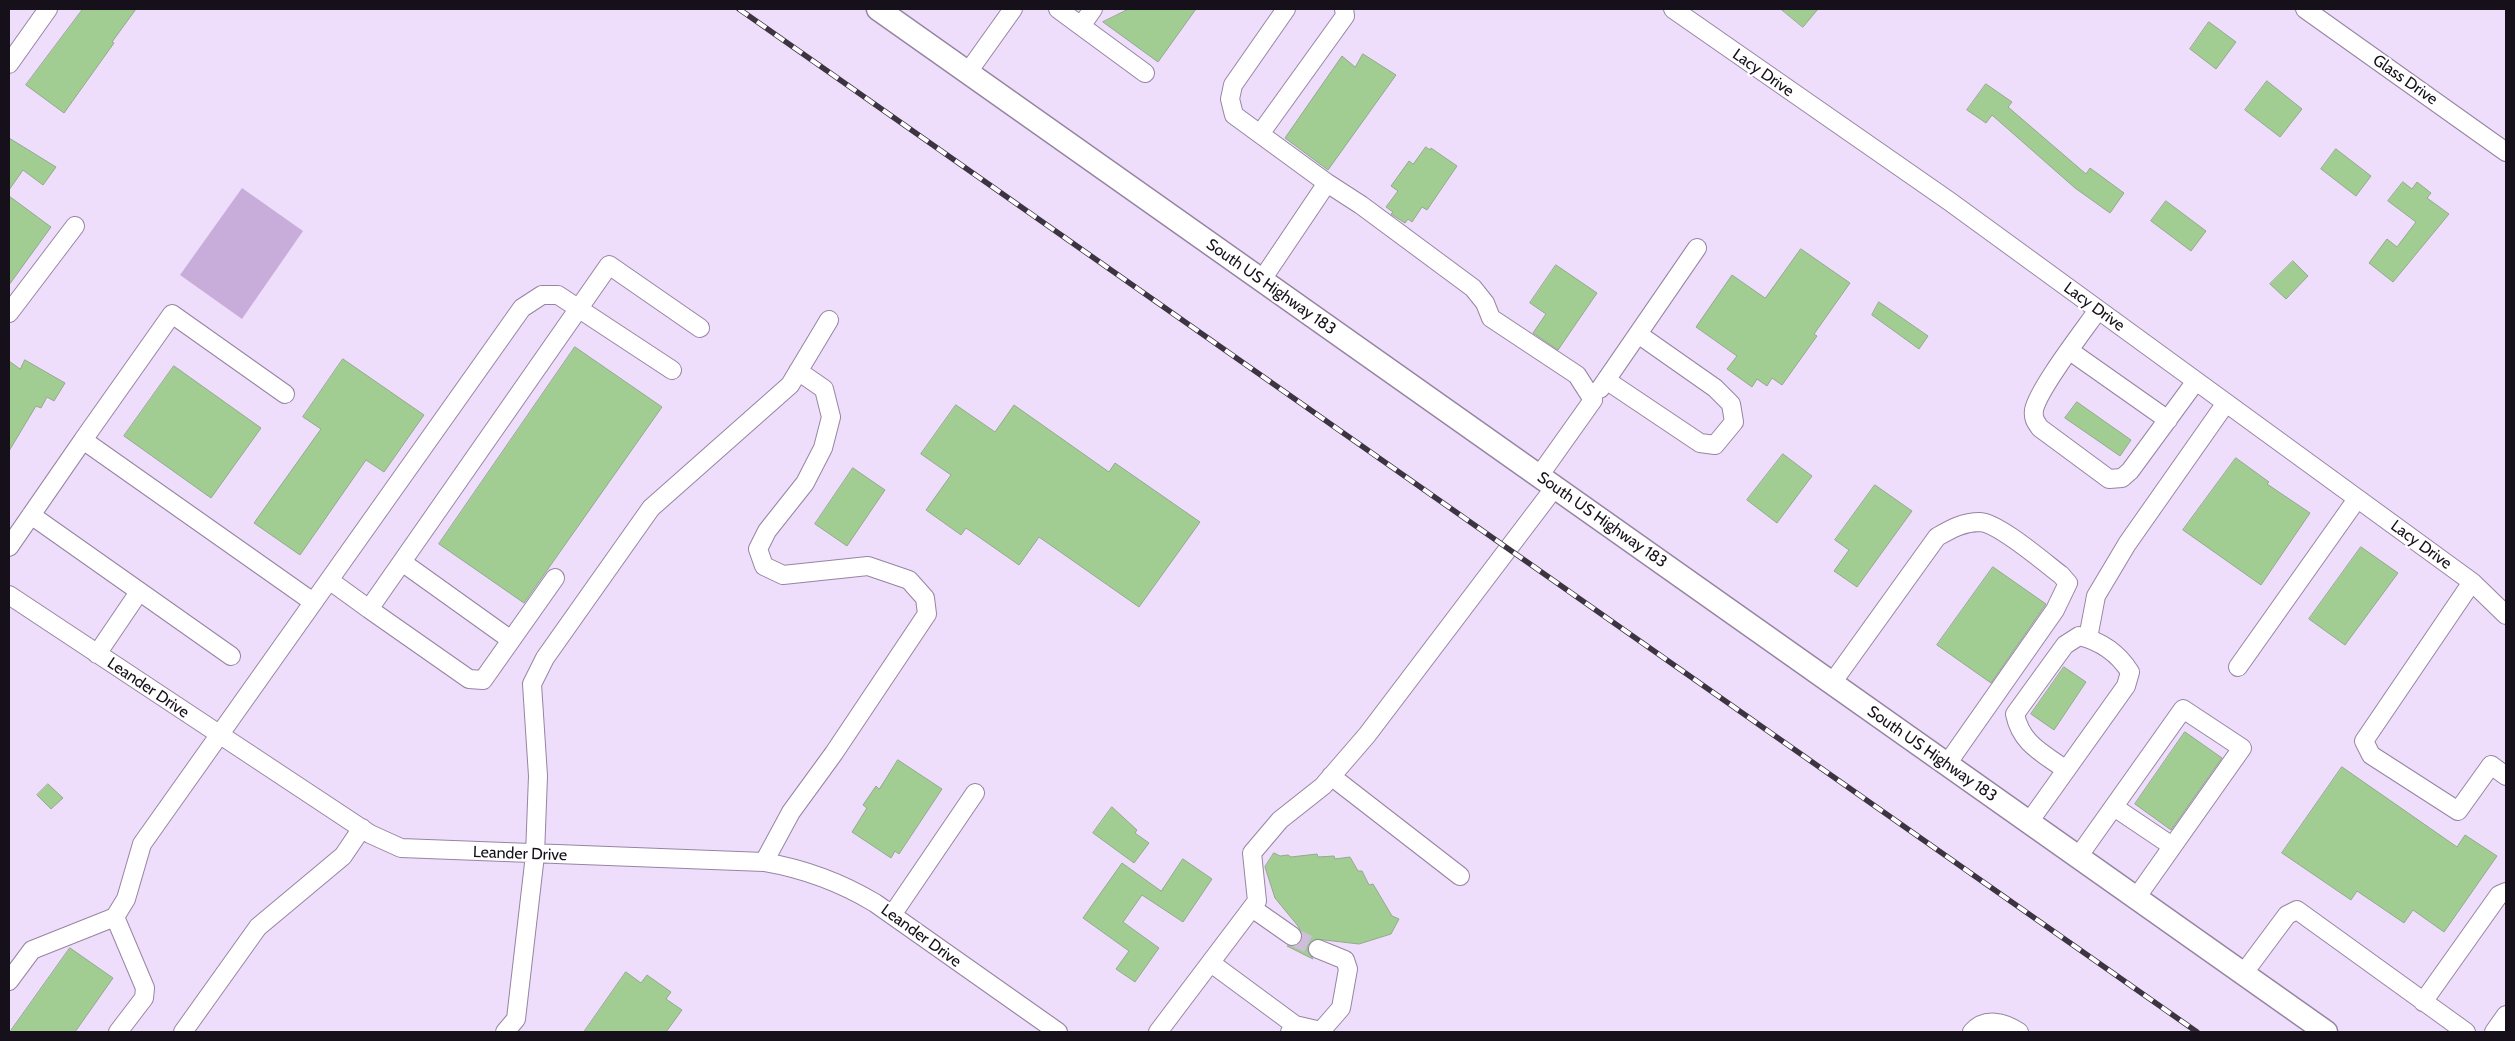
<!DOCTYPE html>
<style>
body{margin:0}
#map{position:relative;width:2515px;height:1041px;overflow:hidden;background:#efddfc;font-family:Cabin,sans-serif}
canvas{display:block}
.frame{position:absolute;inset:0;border:10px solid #16101a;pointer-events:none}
</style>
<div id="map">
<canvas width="2515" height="1041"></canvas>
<div class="frame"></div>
</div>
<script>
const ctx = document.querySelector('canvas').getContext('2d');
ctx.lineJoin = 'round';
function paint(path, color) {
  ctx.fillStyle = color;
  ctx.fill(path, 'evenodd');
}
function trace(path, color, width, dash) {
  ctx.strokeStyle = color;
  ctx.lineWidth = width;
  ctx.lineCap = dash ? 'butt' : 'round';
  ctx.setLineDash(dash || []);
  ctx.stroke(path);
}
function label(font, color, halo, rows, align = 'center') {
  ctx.font = font + ' Cabin,sans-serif';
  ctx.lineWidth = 4.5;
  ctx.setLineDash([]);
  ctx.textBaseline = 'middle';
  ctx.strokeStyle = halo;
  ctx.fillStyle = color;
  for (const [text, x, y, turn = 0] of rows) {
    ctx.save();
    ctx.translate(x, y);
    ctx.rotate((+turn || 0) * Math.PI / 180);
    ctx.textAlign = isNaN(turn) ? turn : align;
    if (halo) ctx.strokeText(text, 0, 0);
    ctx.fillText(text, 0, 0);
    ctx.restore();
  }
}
const green = new Path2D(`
 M242,188L303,231L242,319L180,275Z`);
const building = new Path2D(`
 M83,9H136L112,42L114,43L64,113L26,85Z
 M1129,9H1196L1158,62L1103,22Z
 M1781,9H1818L1803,27Z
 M2209,22L2236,42L2216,69L2190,49Z
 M1363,54L1396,75L1328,170L1285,138L1342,56L1355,67Z
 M2267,81L2302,109L2280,137L2245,110Z
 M1986,84L2012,102L2008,107L2086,174L2090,168L2124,193L2110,213L2075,188L1992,115L1986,123L1967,110Z
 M9,138L56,167L43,185L23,170L9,190Z
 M1426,147L1430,150L1431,148L1457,166L1427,210L1422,207L1412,222L1408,219L1405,223L1391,214L1393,212L1386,207L1398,191L1391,186L1409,161L1413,164Z
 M2336,149L2371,176L2356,196L2321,169Z
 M2403,182L2412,189L2417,182L2431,193L2427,198L2449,214L2393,282L2369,263L2387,239L2397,247L2416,222L2388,201Z
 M9,196L51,227L9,285Z
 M2166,201L2206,231L2191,251L2151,221Z
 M1801,249L1850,283L1814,334L1817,336L1782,385L1772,378L1767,386L1757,379L1752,387L1727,369L1737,356L1696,327L1732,275L1765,298Z
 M2293,261L2308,276L2286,299L2270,284Z
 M1556,265L1597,293L1558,350L1533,333L1546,314L1530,303Z
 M1879,302L1928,336L1919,349L1872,315Z
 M575,347L662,407L524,603L439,544Z
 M343,359L424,415L384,472L366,460L300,555L254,523L321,429L303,417Z
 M25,360L65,383L54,401L47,397L41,408L36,406L9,451V361L20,369Z
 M174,366L261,428L211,498L124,436Z
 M2077,402L2131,440L2120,456L2065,418Z
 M956,405L995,432L1014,405L1109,472L1115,463L1200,522L1139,607L1039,537L1019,565L966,528L961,535L926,510L951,475L921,454Z
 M1783,454L1812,476L1777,523L1747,500Z
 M2236,458L2269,482L2267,484L2310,513L2261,585L2183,530Z
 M853,468L885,490L847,546L815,524Z
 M1875,485L1912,511L1857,587L1834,571L1849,550L1835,540Z
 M2361,547L2398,573L2345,645L2309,619Z
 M1993,567L2046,604L1991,683L1937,645Z
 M2064,667L2086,682L2054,730L2031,714Z
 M2185,732L2222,758L2171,830L2135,804Z
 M898,760L942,789L899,854L895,851L891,858L852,832L867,808L863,805L876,786L879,789Z
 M2342,767L2457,847L2465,835L2497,856L2444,932L2413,910L2404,923L2357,891L2351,900L2282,853Z
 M48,784L63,798L51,809L37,795Z
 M1112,807L1137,830L1135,833L1149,843L1134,863L1093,833Z
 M1274,853L1280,856L1288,855L1291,857L1317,854L1318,857L1334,856L1335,859L1350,857L1358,871H1362L1369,885L1373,884L1392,916L1399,919L1391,934L1359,944L1316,939L1308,945V951L1313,959L1287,946L1297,945L1303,936L1298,926L1275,898L1265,867Z
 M1183,859L1212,879L1183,922L1142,895L1123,922L1159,948L1135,982L1116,969L1129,951L1083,918L1122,863L1161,891Z
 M70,948L113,978L75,1032H10Z
 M626,972L641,983L647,975L671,992L666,999L682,1010L666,1032H584Z`);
const minorTunnel = new Path2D(`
 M1292,936L1318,949`);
const minor = new Path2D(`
 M1058,9L1081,26
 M1093,9L1081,26L1145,73
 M1673,9L1949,201L2472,582L2506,615
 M2305,9L2506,152
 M9,64L48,9
 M968,72L1013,9
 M1260,134L1345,16L1344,9
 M1327,183L1361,205L1473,288L1485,303L1491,318L1577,375L1593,400L1539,476
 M1261,281L1327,183L1234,115L1230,99L1233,85L1286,9
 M2098,310C2084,330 2038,389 2034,410C2033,418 2035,421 2040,428L2109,479L2122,478L2130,471L2196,381
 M9,313L75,226
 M2070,351L2168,420
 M1606,380L1700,443L1715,445L1734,422L1731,404L1715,388L1638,334
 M1600,389L1697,248
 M285,394L172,314L83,440L313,602
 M31,515L231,656
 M9,547L83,440
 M402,562L511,640
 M555,578L483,680L469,679L369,609L609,265L700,328
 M329,580L369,609
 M2472,582L2364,741L2371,755L2458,811L2491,765L2506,776
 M9,595L370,834L401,848L764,862C805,869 840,882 875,903L1058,1032
 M2088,638L2096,596L2127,544L2226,403
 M97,654L139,592
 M2238,667L2357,499
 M1832,683L1937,537C1951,529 1963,522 1980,522C1999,523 2045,563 2061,575L2068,583L2055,610L1947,764
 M1331,776L1460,876
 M2114,807L2172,846
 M2029,822L2126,686L2130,672C2118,653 2100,641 2079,636L2065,645L2015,714C2021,744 2043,753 2066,770
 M2078,857L2183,709L2242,748L2136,898
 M764,862L791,812L834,753L927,614L925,598L909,580L868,566L783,575L764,566L758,549L767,531L805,483L823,448L831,417L824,389L798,371
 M1252,908L1292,936
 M892,915L975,793
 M115,917L145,988L144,998L118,1032
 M1211,963L1295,1025
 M2243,974L2287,915L2297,910L2466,1032
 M9,981L32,950L115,917L126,899L142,844L522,308L542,295H558L672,370
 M2423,1002L2499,895L2506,892
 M183,1032L258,927L343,856L362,828
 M505,1032L516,1019L535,855L538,776L532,684L545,658L651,508L790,385L829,320
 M1158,1032L1257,901L1252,853L1280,820L1323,786L1367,735L1555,487
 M1290,1032L1295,1025L1321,1031L1341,1008L1348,969L1345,960L1318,949
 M1972,1032C1985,1017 2004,1022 2019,1032
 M2494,1032L2506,1015`);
const major = new Path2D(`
 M878,9L2326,1032`);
const rail = new Path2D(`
 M739,9L2197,1032`);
const streetNames = [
 ["Lacy Drive",1763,73,35],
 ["Glass Drive",2405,80,35],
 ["South US Highway 183",1271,287,35],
 ["Lacy Drive",2094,307,36],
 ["South US Highway 183",1602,520,35],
 ["Lacy Drive",2421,545,36],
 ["Leander Drive",148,688,34],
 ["South US Highway 183",1932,754,35],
 ["Leander Drive",520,854,2],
 ["Leander Drive",921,936,36]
];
paint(green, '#c8addb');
paint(building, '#a1cd93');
trace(building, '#93a98d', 1);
trace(minorTunnel, '#cebeda', 18, [18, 9]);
trace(minor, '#9685a2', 20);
trace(major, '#9685a2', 25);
trace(minor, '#fff', 18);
trace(major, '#fff', 22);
trace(rail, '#3c3441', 5.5);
trace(rail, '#fff', 4, [11]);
label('16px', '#16101a', '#fff', streetNames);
</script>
